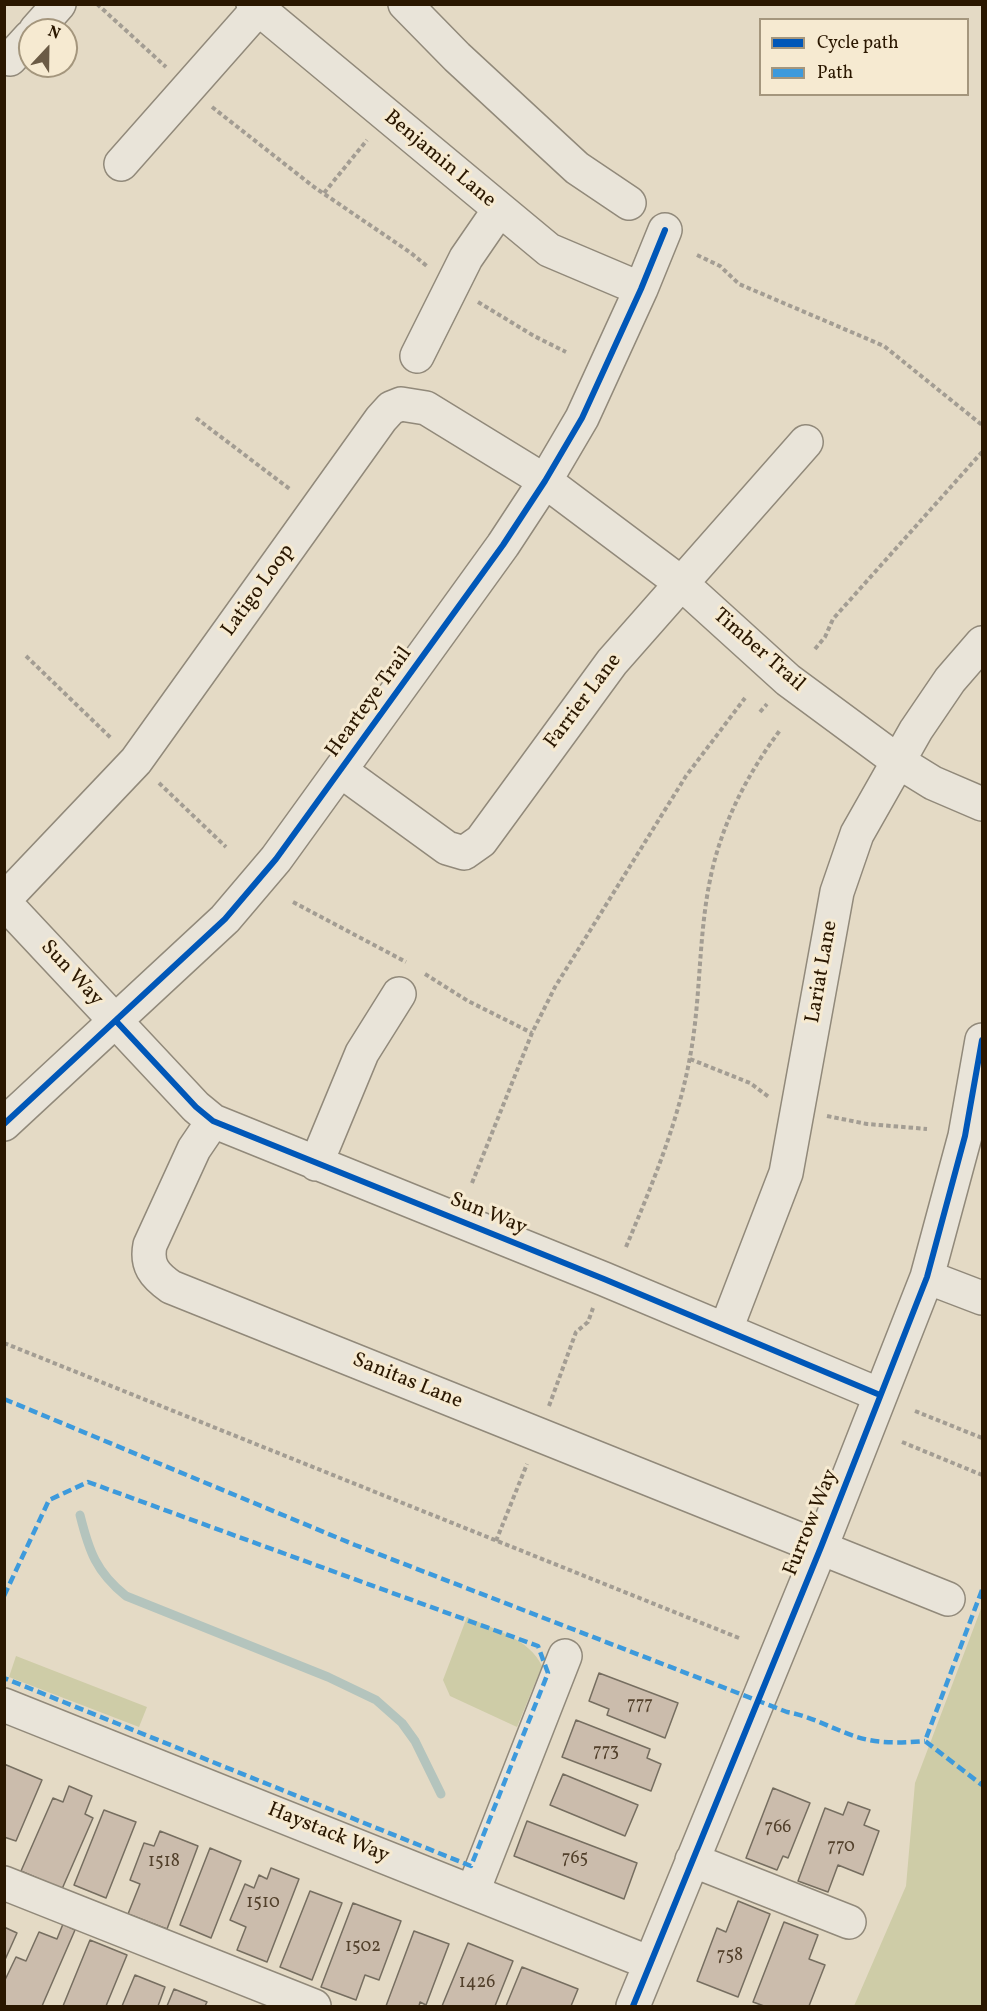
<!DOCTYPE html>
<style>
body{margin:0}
#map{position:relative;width:987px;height:2011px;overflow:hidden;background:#e4dac5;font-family:Vollkorn,serif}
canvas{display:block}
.frame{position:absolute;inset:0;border:6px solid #2a1700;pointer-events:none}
.legend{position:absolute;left:759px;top:18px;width:210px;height:78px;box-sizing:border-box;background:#f6ead1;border:2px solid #a4967d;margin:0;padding:8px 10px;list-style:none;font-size:18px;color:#2a1700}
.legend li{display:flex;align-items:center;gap:12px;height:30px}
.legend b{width:30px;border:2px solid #a4967d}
.north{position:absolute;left:18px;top:18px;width:60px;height:60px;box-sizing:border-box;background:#f6ead1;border:2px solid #a4967d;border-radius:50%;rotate:22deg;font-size:16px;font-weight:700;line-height:24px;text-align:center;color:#2a1700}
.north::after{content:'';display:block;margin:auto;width:21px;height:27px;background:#6b5b45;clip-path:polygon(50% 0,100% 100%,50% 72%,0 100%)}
</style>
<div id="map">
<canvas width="987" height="2011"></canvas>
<div class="frame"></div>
<ul class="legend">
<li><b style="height:8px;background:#0057b8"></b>Cycle path</li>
<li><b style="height:8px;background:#3d9adc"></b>Path</li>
</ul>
<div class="north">N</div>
</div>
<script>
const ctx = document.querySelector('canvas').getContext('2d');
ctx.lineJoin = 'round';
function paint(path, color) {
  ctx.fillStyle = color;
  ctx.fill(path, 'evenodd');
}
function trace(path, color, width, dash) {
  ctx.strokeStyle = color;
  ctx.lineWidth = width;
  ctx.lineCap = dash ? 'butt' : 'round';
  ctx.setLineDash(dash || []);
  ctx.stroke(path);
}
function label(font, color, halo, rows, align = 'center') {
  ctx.font = font + ' Vollkorn,serif';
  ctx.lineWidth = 6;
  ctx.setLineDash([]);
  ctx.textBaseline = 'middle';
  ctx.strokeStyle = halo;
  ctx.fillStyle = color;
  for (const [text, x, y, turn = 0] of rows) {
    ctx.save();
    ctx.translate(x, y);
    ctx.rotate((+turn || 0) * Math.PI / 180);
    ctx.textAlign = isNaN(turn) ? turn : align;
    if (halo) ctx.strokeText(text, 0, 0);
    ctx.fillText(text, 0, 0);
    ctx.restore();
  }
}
const green = new Path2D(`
 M982,1606V2006H854L906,1886L915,1783Z
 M467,1617C493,1629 530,1639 542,1666L517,1727L450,1696L443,1680Z
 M16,1656L147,1707L139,1727L9,1677Z`);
const stream = new Path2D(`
 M80,1515C89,1551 96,1572 126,1596L328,1677L376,1700L402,1723L415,1741L441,1794`);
const building = new Path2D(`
 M599,1673L678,1703L665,1738L607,1715L609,1709L589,1701Z
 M576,1720L650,1749L647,1758L661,1764L651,1791L562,1757Z
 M4,1764L42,1780L16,1841L4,1837Z
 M563,1774L638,1805L625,1836L550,1805Z
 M69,1786L92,1796L85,1814L93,1818L62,1889L21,1871L53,1798L63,1802Z
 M773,1788L810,1803L788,1858L783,1856L777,1870L746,1858Z
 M848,1802L870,1810L864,1825L879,1831L863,1875L838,1865L828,1892L798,1881L825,1808L843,1815Z
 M104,1810L136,1822L106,1898L74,1885Z
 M527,1821L637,1863L624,1899L514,1856Z
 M160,1831L198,1846L167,1929L128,1914L140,1884L130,1880L144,1843L154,1846Z
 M210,1848L241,1861L211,1938L180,1925Z
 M271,1868L299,1879L267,1962L237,1950L246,1927L230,1920L245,1884L254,1888L259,1875L267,1879Z
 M310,1891L342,1903L312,1980L280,1967Z
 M738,1901L770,1914L738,1997L697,1981L717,1928L726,1932Z
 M353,1903L401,1921L379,1980L365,1975L356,2000L321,1987Z
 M784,1922L818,1935L809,1959L825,1965L809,2006H764L753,2002Z
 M63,1924L75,1930L42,2006H4V1982L16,1957L26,1961L39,1932L57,1939Z
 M4,1927L17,1933L4,1962Z
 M414,1931L449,1944L426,2005L420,2002L419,2006H386Z
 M90,1940L127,1955L106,2006H63Z
 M468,1943L513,1961L495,2006H442Z
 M522,1967L578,1989L571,2006H506Z
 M135,1975L165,1987L158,2006H122Z
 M174,1989L207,2002L205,2006H167Z`);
const path = new Path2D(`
 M97,4L166,67
 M212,107L314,187L411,253L428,267
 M324,193L367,140
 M697,255L720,266L739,284L884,346L982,425
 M478,302L534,336L566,352
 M196,418L291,490
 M815,649L825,637L833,619L982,452
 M26,656L112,739
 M760,712L767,704
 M159,783L226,847
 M293,902L406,962
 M425,974L468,1001L532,1033
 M690,1059L750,1083L769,1097
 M827,1116L867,1124L927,1129
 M472,1183L532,1033L555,987L686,776L745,698
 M626,1247C652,1185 678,1123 690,1057C701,999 698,939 710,880C721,825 747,774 781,729
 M4,1343L739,1638
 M549,1406L576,1332L588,1322L593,1308
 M915,1411L982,1438
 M902,1442L982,1475
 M496,1541L527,1464`);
const minor = new Path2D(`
 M253,4L549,250L641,289
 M405,4L457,57L577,168L629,203
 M36,30L59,4
 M10,59L30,37
 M121,164L258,9
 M417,356L466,258L499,210
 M341,771L447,848L464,853L481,841L612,662L806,442
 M4,900L136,761L381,419L391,408L401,404L426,408L545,481L681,583L788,680L899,762L933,783L982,804
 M4,902L196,1107L213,1121L604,1279L880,1395
 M213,1121L194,1149L150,1245C146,1265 154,1275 171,1287L948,1599
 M4,1124L225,919L276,859L503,545L545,481L582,418L641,289L665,230
 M316,1164L362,1053L399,994
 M927,1277L982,1298
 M726,1329L786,1173L837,892L857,834L916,730L950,680L982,643
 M4,1705L650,1963
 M692,1860L849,1922
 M4,1883L314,2006
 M473,1891L565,1656
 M633,2006L821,1547L927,1277L965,1136L982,1040`);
const quiet = new Path2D(`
 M4,1399L355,1545L787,1712C810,1716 831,1728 854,1736C877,1744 901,1743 925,1741
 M982,1590L925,1741L982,1785
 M4,1596L49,1500L88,1482L538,1646L548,1673L471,1866L4,1678`);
const cycleway = new Path2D(`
 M116,1021L196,1107L213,1121L604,1279L880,1395
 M4,1124L225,919L276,859L503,545L545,481L582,418L641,289L665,230
 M633,2006L821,1547L927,1277L965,1136L982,1040`);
const numberNames = [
 ["777",640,1706],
 ["773",606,1753],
 ["766",778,1829],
 ["770",841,1848],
 ["765",575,1860],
 ["1518",164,1863],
 ["1510",263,1904],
 ["1502",363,1948],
 ["758",730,1957],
 ["1426",477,1984]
];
const streetNames = [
 ["Benjamin Lane",439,160,40],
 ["Latigo Loop",259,591,-54],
 ["Timber Trail",758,651,41],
 ["Farrier Lane",584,702,-53],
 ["Hearteye Trail",370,703,-54],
 ["Lariat Lane",823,972,-80],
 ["Sun Way",71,974,47],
 ["Sun Way",488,1215,22],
 ["Sanitas Lane",407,1382,22],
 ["Furrow Way",812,1523,-68],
 ["Haystack Way",328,1834,22]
];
paint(green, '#cecca7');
trace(stream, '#b4c4bd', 9);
paint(building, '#cbbcac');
trace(building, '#766e60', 1.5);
trace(minor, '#91897a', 36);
trace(path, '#a39d93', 4, [4.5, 3]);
trace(minor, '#e9e4d9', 33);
trace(quiet, '#3d9adc', 4.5, [9, 4.5]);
trace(cycleway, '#0057b8', 6);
label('18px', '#52402b', null, numberNames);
label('21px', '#2a1700', '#f6ead1', streetNames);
</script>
